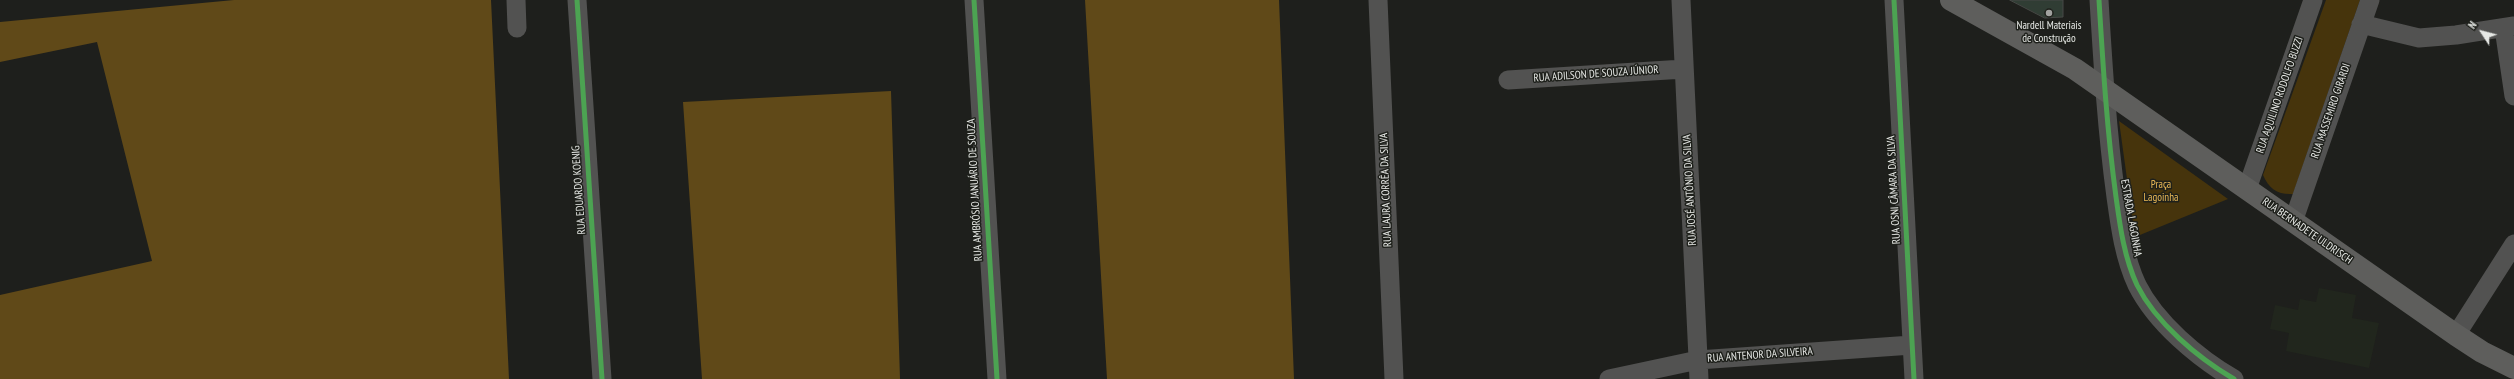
<!DOCTYPE html>
<meta charset="utf-8">
<style>
body{margin:0}
#map{position:relative;width:2514px;height:379px;overflow:hidden;background:#1e1f1c;font-family:"PT Sans Narrow",sans-serif}
canvas{display:block}
.north{position:absolute;left:2462px;top:12px;width:40px;height:40px;-webkit-text-stroke:3px #1e201b;paint-order:stroke;rotate:306deg;font-size:11px;font-weight:700;line-height:16px;text-align:center;color:#e7e9e6}
.north::after{content:'';display:block;margin:auto;width:14px;height:18px;background:#e7e9e6;clip-path:polygon(50% 0,100% 100%,50% 72%,0 100%)}
</style>
<div id="map">
<canvas width="2514" height="379"></canvas>
<div class="north">N</div>
</div>
<script>
const ctx = document.querySelector('canvas').getContext('2d');
ctx.lineJoin = 'round';
function paint(path, color) {
  ctx.fillStyle = color;
  ctx.fill(path, 'evenodd');
}
function trace(path, color, width, dash) {
  ctx.strokeStyle = color;
  ctx.lineWidth = width;
  ctx.lineCap = dash ? 'butt' : 'round';
  ctx.setLineDash(dash || []);
  ctx.stroke(path);
}
function label(font, color, halo, rows, align = 'center') {
  ctx.font = font + ' "PT Sans Narrow",sans-serif';
  ctx.lineWidth = 3;
  ctx.setLineDash([]);
  ctx.textBaseline = 'middle';
  ctx.strokeStyle = halo;
  ctx.fillStyle = color;
  for (const [text, x, y, turn = 0] of rows) {
    ctx.save();
    ctx.translate(x, y);
    ctx.rotate((+turn || 0) * Math.PI / 180);
    ctx.textAlign = isNaN(turn) ? turn : align;
    if (halo) ctx.strokeText(text, 0, 0);
    ctx.fillText(text, 0, 0);
    ctx.restore();
  }
}
const built = new Path2D(`
 M2319,288L2356,295L2352,318L2379,323L2369,368L2286,351L2289,333L2270,329L2275,305L2298,310L2300,299L2316,302Z`);
const green = new Path2D(`
 M2326,0H2360L2293,194C2278,195 2269,189 2263,175Z
 M2119,121L2228,199L2135,237Z`);
const forest = new Path2D(`
 M234,0H491L509,379H0V295L152,261L97,42L0,62V22Z
 M1085,0H1279L1294,379H1107Z
 M891,91L900,379H702L683,102Z`);
const building = new Path2D(`
 M2010,0H2063V17L2045,18Z`);
const street = new Path2D(`
 M516,0L517,28
 M577,0L602,379
 M974,0L997,379
 M1378,0L1394,379
 M1681,0L1699,379
 M1894,0L1914,379
 M2099,0C2103,66 2107,131 2116,197C2120,226 2124,257 2137,285C2156,323 2198,358 2234,379
 M2361,24L2419,38L2456,35L2514,26
 M2504,28L2514,96
 M1508,80L1684,69
 M2247,189L2313,0
 M2293,222L2370,0
 M2456,335L2514,244
 M1609,379L1698,360L1912,345`);
const secondary = new Path2D(`
 M1951,0L2075,69L2456,335L2482,352L2514,368`);
const cycleway = new Path2D(`
 M577,0L602,379
 M974,0L997,379
 M1894,0L1914,379
 M2099,0C2103,66 2107,131 2116,197C2120,226 2124,257 2137,285C2156,323 2198,358 2234,379`);
const markers = [
 [2049,13,4,"#a1a29f"]
];
const poiNames = [
 ["Nardell Materiais",2049,26],
 ["de Construção",2049,39]
];
const streetNames = [
 ["RUA ADILSON DE SOUZA JÚNIOR",1596,74,-4],
 ["RUA AQUILINO RODOLFO BUZZI",2280,95,-71],
 ["RUA MASSEMIRO GIRARDI",2331,111,-71],
 ["RUA EDUARDO KOENIG",579,190,-94],
 ["RUA AMBRÓSIO JANUÁRIO DE SOUZA",975,190,-93],
 ["RUA LAURA CORRÊA DA SILVA",1386,190,-92],
 ["RUA JOSÉ ANTÔNIO DA SILVA",1690,190,-93],
 ["RUA OSNI CÂMARA DA SILVA",1894,190,-93],
 ["ESTRADA LAGOINHA",2131,218,80],
 ["RUA BERNADETE ULDRISCH",2307,231,35],
 ["RUA ANTENOR DA SILVEIRA",1760,355,-4]
];
const parkNames = [
 ["Praça",2161,185],
 ["Lagoinha",2161,198]
];
paint(built, '#21261d');
paint(green, '#46340c');
paint(forest, '#604918');
paint(building, '#303d34');
trace(building, '#474946', 1);
trace(street, '#525251', 19);
trace(secondary, '#5e5e5c', 22);
trace(cycleway, '#4ca352', 5);
for (const [x, y, r, color] of markers) {
  const dot = new Path2D();
  dot.arc(x, y, r, 0, 2 * Math.PI);
  ctx.fillStyle = color;
  ctx.fill(dot);
  trace(dot, '#1e201b', 1.5);
}
label('11px', '#e7e9e6', '#1e201b', poiNames);
label('11px', '#e7e9e6', '#1e201b', streetNames);
label('11px', '#ecba56', '#1e201b', parkNames);
</script>
